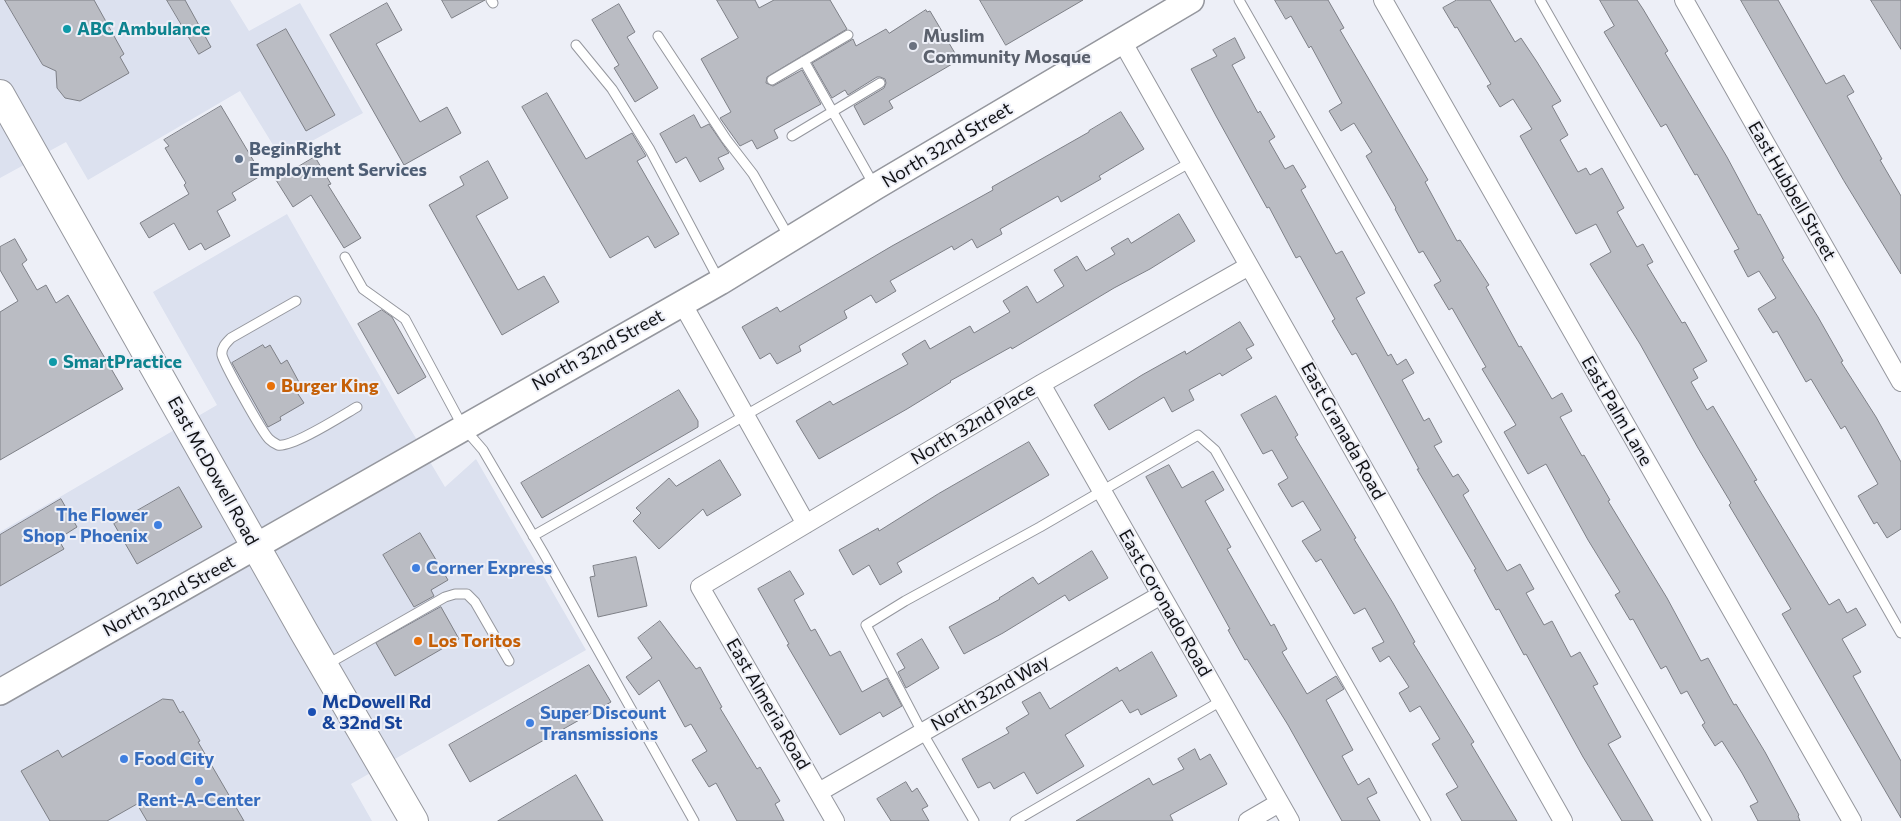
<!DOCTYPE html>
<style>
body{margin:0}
canvas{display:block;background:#edeff7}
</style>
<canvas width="1901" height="821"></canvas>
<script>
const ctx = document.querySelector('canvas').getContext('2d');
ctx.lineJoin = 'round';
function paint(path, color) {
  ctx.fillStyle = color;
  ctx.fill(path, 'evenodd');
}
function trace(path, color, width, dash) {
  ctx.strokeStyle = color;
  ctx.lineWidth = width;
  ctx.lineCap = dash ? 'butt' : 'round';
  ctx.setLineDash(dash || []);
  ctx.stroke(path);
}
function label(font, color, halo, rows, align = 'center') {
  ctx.font = font + ' Commissioner,sans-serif';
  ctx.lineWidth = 4;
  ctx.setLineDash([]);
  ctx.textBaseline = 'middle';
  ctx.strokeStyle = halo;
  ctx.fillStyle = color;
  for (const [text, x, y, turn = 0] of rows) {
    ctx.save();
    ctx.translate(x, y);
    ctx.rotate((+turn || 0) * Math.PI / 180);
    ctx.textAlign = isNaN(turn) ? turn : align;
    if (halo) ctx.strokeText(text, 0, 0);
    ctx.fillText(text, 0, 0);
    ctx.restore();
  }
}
const built = new Path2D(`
 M0,0H230L249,31L300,3L363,113L281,158L240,91L88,180L66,142L0,178Z
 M287,214L402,415L445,487L476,459L586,650L351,784L372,821H0V532L217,405L153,292Z`);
const building = new Path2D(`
 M5,0H94L124,54L120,57L129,73L80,101L65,98L57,88L56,71L43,65Z
 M167,0H185L211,47L199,54Z
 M442,0H485L452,18Z
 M717,0H755L759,8L774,0H830L847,29L767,77L766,83L773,86L802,70L821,104L774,130L778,138L757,149L752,140L740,146L720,118L731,112L701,59L738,38Z
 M980,0H1083L1006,45Z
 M1275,0H1328L1344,28L1340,30L1428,180L1425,182L1457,241L1460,240L1489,285L1486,287L1519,347L1521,346L1552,399L1562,393L1572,411L1560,417L1582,456L1584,455L1610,500L1608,501L1667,598L1701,661L1708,658L1734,705L1736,704L1765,752L1799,815L1798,816L1800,821H1758L1750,806L1758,802L1742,773L1722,741L1715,746L1702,725L1705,723L1687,691L1681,694L1666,666L1661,669L1633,619L1630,620L1615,595L1620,592L1588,540L1546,464L1528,474L1504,432L1516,425L1482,369L1486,367L1452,308L1449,310L1434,285L1441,281L1423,251L1419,253L1395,209L1396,208L1366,156L1372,152L1354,123L1341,131L1329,111L1342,103L1311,46L1309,48L1291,16L1286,19Z
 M1457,0H1490L1515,42L1521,38L1537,62L1561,101L1552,106L1568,135L1560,140L1578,172L1586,168L1590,175L1602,168L1624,208L1617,212L1637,247L1643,244L1653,262L1647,265L1682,323L1685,322L1707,361L1693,369L1698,378L1691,382L1707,410L1713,406L1757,480L1754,481L1829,605L1839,599L1847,613L1856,608L1866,625L1842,639L1861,672L1853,676L1901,761V818L1782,614L1791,609L1729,505L1731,503L1698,448L1640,344L1590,264L1611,252L1596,224L1576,234L1520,136L1532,129L1513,99L1500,107L1487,86L1491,84L1457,27L1455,28L1443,8Z
 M1600,0H1637L1643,9L1668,51L1665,53L1727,157L1758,215L1760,214L1784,258L1782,259L1818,317L1843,361L1841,362L1876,417L1901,462V529L1887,538L1877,522L1874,524L1858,496L1878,484L1845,426L1841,429L1811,379L1806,382L1777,331L1773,333L1758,309L1776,298L1759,271L1748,277L1734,251L1739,249L1697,174L1695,175L1666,124L1661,127L1604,32L1614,26Z
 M1741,0H1778L1826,84L1844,75L1854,92L1847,96L1882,159L1880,160L1901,196V274L1844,181Z
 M1871,0H1901V49Z
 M387,3L402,30L376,44L420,122L447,107L461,133L404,165L330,35Z
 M619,4L635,32L627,37L658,88L635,102L614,68L619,65L592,20Z
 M926,10L927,12L930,11L959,60L889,101L893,108L864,125L854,106L884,88L886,83L885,79L880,77H877L848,95L845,90L832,98L812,63L853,39L856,46L886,29L889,33Z
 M286,29L335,115L306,131L257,45Z
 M1235,38L1245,58L1232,65L1258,113L1260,111L1275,137L1269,141L1285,169L1293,165L1306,187L1301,190L1336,254L1342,251L1365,293L1356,298L1388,356L1391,354L1397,365L1406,359L1414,373L1402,380L1424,421L1429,418L1442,442L1434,446L1453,477L1458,474L1469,491L1463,495L1507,571L1520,564L1534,589L1526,593L1544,625L1552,621L1571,657L1580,652L1598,684L1593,686L1621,737L1608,744L1653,821H1622L1583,757L1526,654L1524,655L1499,609L1496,610L1474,570L1476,569L1417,469H1419L1356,353L1352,355L1332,321L1335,319L1300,256L1296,258L1269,207L1267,208L1216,116L1191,69L1217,56L1213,50Z
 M547,93L586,159L632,133L646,156L637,161L679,234L655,248L648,236L610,258L522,107Z
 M221,106L262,175L232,193L236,200L217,211L230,236L205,250L201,243L189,250L174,223L149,238L140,223L189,194L184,185L186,183L165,148L169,146L164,140Z
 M1121,112L1144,149L1099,176L1101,179L1061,202L1058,196L1000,229L1002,234L977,248L972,239L954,250L952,246L890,281L896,291L876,303L871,295L844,311L847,318L799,346L801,351L777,364L770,353L760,359L742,327L777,307L780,312L892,246L993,190L992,187L1089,132V131Z
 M694,115L701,128L709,124L729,153L718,158L724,169L700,182L686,157L676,163L660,134Z
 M315,157L331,184L328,185L361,238L344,248L311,195L293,207L276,180Z
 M488,161L508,198L476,216L518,290L544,276L559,302L502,335L429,205L464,185L460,177Z
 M1179,214L1195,241L1150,269L1114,288L1012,349L1011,347L950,381L951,382L907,409L819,459L796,421L830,401L833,405L908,364L902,354L925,340L930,349L970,326L974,333L1010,312L1003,301L1027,286L1037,303L1064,286L1054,270L1077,256L1086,271L1115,254L1111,248L1128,238L1131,243Z
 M15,239L27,260L22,264L37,290L46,285L56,303L68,295L123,389L0,460V312L18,301L0,270V247Z
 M382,310L392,317L426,377L398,394L358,324Z
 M1240,322L1254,345L1246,349L1252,358L1222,376L1220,373L1189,390L1194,400L1172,412L1164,397L1109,430L1094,405L1142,375L1185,351L1186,354Z
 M263,345L265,348L270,345L281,364L287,360L300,384L294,388L304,403L280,417L281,420L268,427L232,363Z
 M679,390L698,421V427L542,518L521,483Z
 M1276,396L1298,435L1295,437L1356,538L1354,539L1393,603L1415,642L1413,643L1474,742L1471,744L1517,821H1462L1446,794L1458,787L1432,744L1440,739L1420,706L1410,712L1399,693L1409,687L1389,656L1380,662L1372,648L1384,642L1365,608L1354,614L1321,559L1316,562L1302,541L1321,530L1303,501L1292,507L1278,484L1288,478L1272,450L1263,454L1241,415Z
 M1029,442L1049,475L897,563L902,572L880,585L869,565L853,575L839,550L878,528L879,531L938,494Z
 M720,460L741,495L707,516L703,509L659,549L633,521L641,513L636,508L669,478L676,486Z
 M1169,465L1182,488L1213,471L1224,490L1205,501L1231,547L1227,549L1271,626L1274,624L1287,649L1282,652L1307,694L1336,676L1344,689L1326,700L1353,750L1342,756L1358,785L1369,778L1377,793L1367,798L1380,821H1342L1288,725L1247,659L1245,660L1228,630L1230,629L1146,477Z
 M179,487L202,527L137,564L114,524Z
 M61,499L77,527L58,539L64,549L0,586V535Z
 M420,533L448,580L431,590L434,596L414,607L383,555Z
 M1092,551L1108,578L1069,601L1065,595L1003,633L964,654L949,627L1000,599L999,598L1033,577L1038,584Z
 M636,557L647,606L598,617L590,577L595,576L593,566Z
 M790,571L804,594L794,600L811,631L815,629L830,656L840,651L862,692L887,678L902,706L883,717L880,712L840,735L787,645L789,644L758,589Z
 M441,607L459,639L395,676L376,643Z
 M660,621L696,669L700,667L722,707L720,708L757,769L760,767L780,801L775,804L784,821H737L716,783L709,787L692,760L707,751L691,724L685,727L659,680L639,695L626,677L652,658L638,638Z
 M922,639L939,668L906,688L898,672L905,668L897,654Z
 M1152,652L1177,696L1141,715L1138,709L1130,713L1122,700L1065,735L1084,766L1037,794L1024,772L994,789L990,782L978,788L962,759L1009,733L1006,728L1029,714L1022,702L1040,692L1050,709L1117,667L1119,671Z
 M589,665L611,702L470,782L449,745Z
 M163,699L173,700L180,713L183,711L200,741L198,742L244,821H147L137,804L107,821H50L21,771L58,750L62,757Z
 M1195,749L1200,760L1210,754L1227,784L1170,815L1173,821H1076L1149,778L1153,785L1184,769L1178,759Z
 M576,775L603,821H498Z
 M906,782L912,792L917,788L928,806L922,809L929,821H891L877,799Z`);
const service = new Path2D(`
 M491,0L493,3
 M1239,0L1707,821
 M1540,0L1901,633
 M658,36L726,139L753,174L789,237
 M576,45L612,89L650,150L720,282
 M804,61L874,185
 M772,80L848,35
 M792,136L880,83
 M345,257L363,289L405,319L463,427L483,450L544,554L694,821
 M296,301L231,338C226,343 221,348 222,355C224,364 262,432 269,439C271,441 276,444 278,445C292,448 343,415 357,407
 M533,536L1191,162
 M326,665L445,597L455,594H467L475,602L509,661
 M974,821L922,732L866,625L905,601L1040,527L1198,435L1215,450L1426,821
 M1015,821L1221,701`);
const minor = new Path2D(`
 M1383,0L1852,821
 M1684,0L1901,382
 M1122,41L1563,821
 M682,303L806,524
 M1041,384L1290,821
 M819,792L1161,595
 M835,821L700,587L1041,384L1249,266
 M1248,821L1279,803`);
const secondary = new Path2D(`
 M0,692L720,282L875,187L1191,0`);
const primary = new Path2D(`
 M0,94L304,632L414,821`);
const markers = [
 [67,29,5,"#0f9aa8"],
 [913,46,5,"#6b7280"],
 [239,159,5,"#5c6f8a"],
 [53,362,5,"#0f9aa8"],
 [271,386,5,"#e8710a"],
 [158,525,5,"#3f7fe0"],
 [416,568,5,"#3f7fe0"],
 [418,641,5,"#e8710a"],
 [312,712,5,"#1a4fb4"],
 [530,723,5,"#3f7fe0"],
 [124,759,5,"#3f7fe0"],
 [199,781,5,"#3f7fe0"]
];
const cultureNames = [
 ["ABC Ambulance",77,29],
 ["SmartPractice",63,362]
];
const worshipNames = [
 ["Muslim",923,36],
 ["Community Mosque",923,57]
];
const streetNames = [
 ["North 32nd Street",947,145,-31],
 ["East Hubbell Street",1792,191,60],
 ["North 32nd Street",598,350,-29],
 ["East Palm Lane",1617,411,60],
 ["North 32nd Place",973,424,-31],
 ["East Granada Road",1343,431,61],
 ["East McDowell Road",213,471,61],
 ["North 32nd Street",169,596,-29],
 ["East Coronado Road",1165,603,60],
 ["North 32nd Way",990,693,-30],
 ["East Almeria Road",768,704,60]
];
const serviceNames = [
 ["BeginRight",249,149],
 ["Employment Services",249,170]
];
const foodNames = [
 ["Burger King",281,386],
 ["Los Toritos",428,641]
];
const shopNames = [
 ["The Flower",148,515,"right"],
 ["Shop - Phoenix",148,536,"right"],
 ["Corner Express",426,568],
 ["Super Discount",540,713],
 ["Transmissions",540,734],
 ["Food City",134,759],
 ["Rent-A-Center",199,800,"center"]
];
const transitNames = [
 ["McDowell Rd",322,702],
 ["& 32nd St",322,723]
];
paint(built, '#dce1ef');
paint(building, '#babcc3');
trace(building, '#7e8087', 1);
trace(service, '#95979e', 11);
trace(minor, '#95979e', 20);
trace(secondary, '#95979e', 28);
trace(primary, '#95979e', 30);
trace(service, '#fff', 9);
trace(minor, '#fff', 18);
trace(secondary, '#fff', 25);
trace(primary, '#fff', 28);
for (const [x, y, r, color] of markers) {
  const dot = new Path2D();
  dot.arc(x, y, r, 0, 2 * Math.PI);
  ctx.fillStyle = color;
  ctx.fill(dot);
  trace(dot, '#edeff7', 2);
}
label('bold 18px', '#0d838f', '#edeff7', cultureNames, 'left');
label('bold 18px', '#5b616d', '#edeff7', worshipNames, 'left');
label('18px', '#111215', '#edeff7', streetNames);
label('bold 18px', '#4e5e75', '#edeff7', serviceNames, 'left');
label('bold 18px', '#c56008', '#edeff7', foodNames, 'left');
label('bold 18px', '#366cbe', '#edeff7', shopNames, 'left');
label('bold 18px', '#164399', '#edeff7', transitNames, 'left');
</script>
